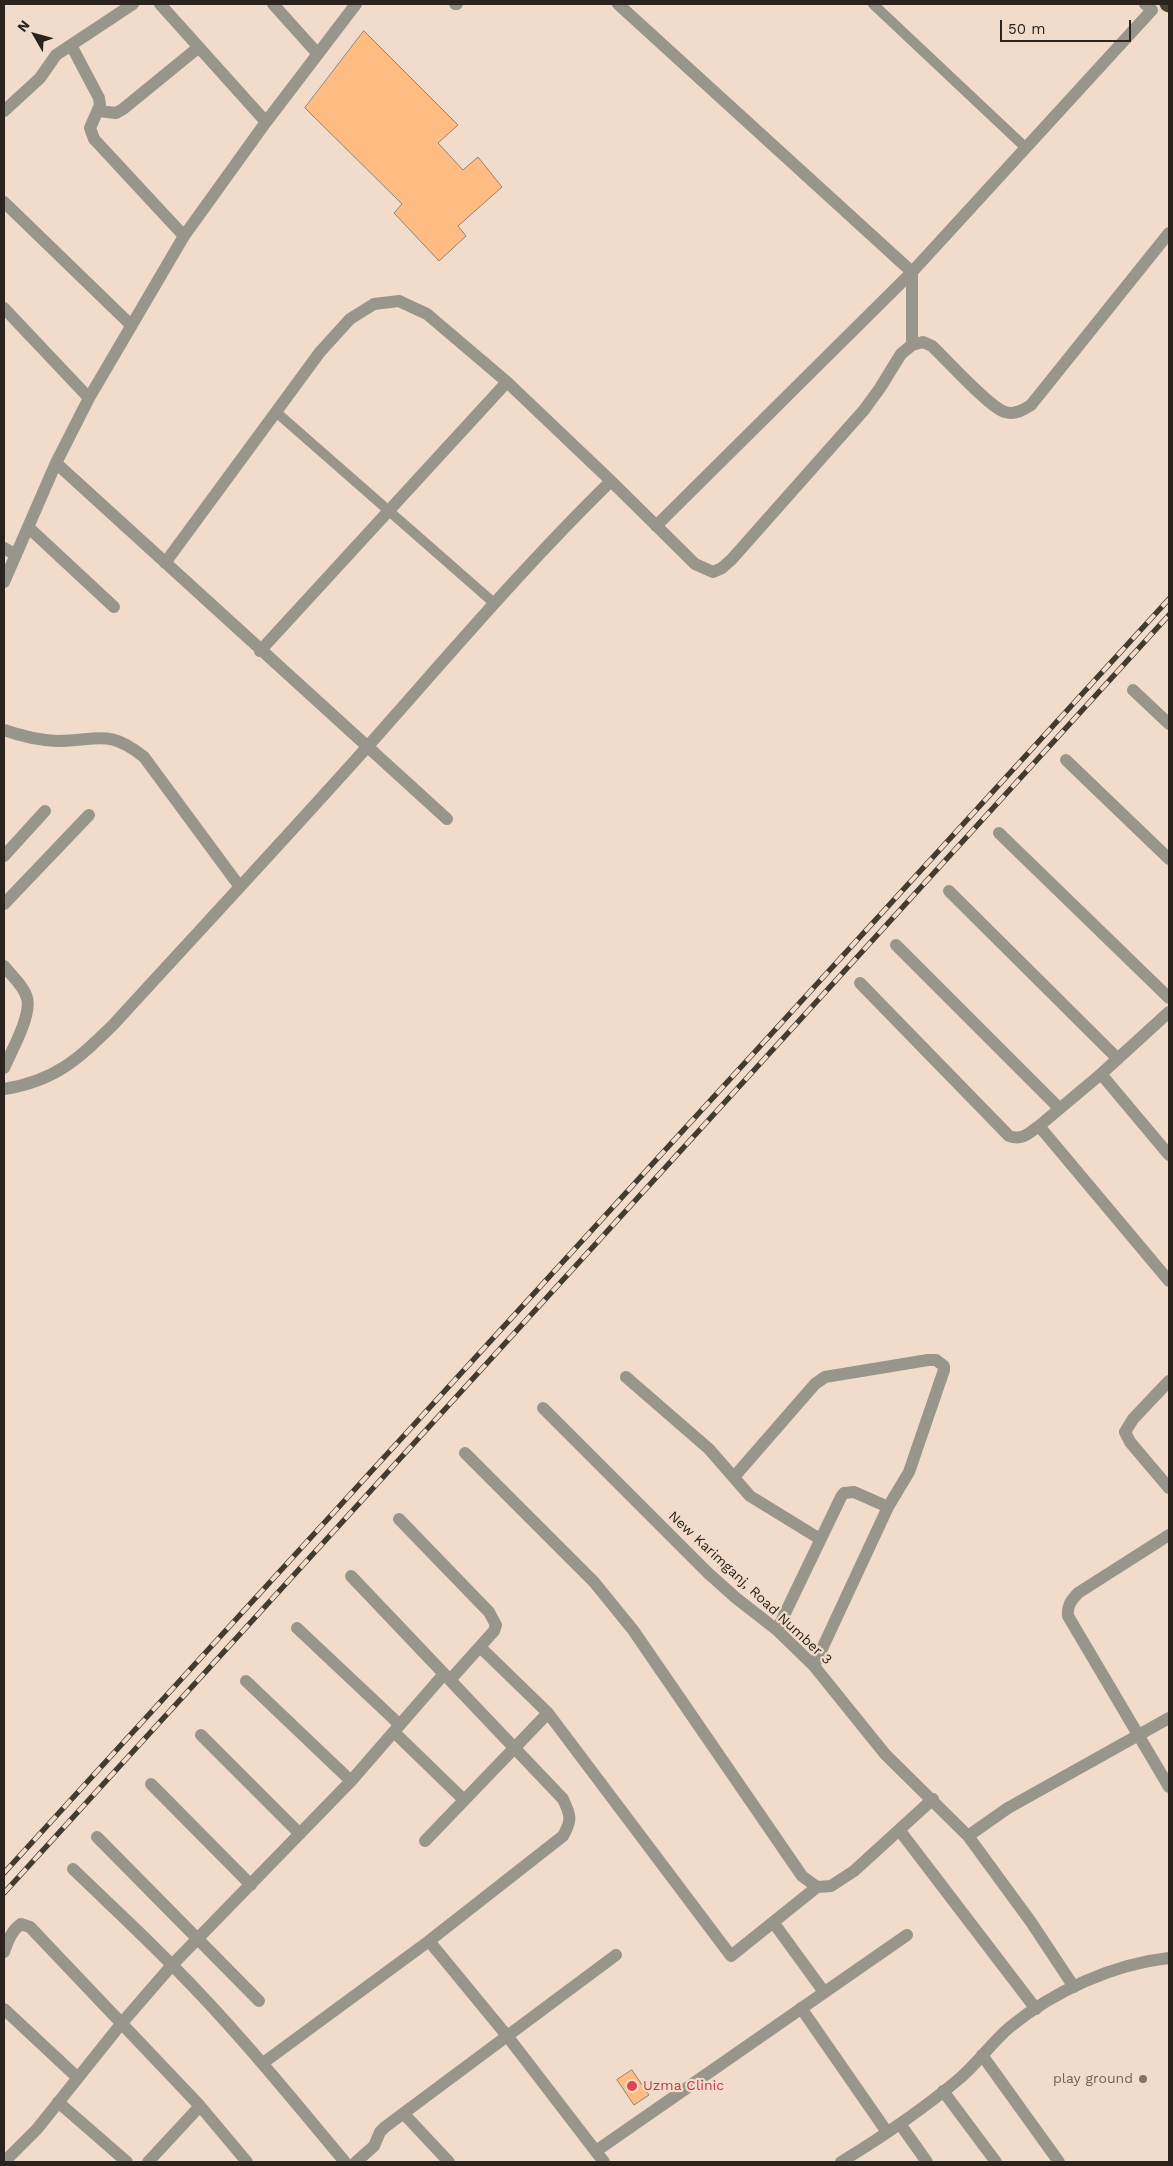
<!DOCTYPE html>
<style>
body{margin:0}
#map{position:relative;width:1173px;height:2166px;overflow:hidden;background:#f1dccb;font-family:"Work Sans",sans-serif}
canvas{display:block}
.frame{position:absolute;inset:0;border:5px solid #2b231d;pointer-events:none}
.north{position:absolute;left:10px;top:10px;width:50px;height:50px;-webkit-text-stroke:4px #f1dccb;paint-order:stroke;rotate:308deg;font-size:14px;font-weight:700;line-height:20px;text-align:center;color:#2b231d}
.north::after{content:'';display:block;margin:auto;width:18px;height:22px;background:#2b231d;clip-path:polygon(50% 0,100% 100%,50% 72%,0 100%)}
.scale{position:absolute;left:1000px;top:20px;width:131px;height:22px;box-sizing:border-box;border:2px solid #2b231d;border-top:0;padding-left:6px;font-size:15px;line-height:18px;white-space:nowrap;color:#2b231d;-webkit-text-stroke:4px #f1dccb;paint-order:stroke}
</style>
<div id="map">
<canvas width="1173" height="2166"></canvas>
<div class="frame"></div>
<div class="north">N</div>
<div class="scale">50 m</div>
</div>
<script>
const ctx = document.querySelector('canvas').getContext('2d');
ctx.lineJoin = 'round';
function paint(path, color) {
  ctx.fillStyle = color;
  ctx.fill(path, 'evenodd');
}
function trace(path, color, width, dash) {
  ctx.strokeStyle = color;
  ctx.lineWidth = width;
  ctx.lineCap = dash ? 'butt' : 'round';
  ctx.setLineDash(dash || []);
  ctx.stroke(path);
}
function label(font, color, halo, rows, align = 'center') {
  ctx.font = font + ' "Work Sans",sans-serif';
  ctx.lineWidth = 4.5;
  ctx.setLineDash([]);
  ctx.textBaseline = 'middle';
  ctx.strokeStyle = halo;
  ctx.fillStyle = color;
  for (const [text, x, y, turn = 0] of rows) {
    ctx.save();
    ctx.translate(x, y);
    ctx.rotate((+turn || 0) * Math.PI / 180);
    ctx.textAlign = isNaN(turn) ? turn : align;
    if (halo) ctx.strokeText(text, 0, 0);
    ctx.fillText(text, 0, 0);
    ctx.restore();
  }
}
const building = new Path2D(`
 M364,31L458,125L438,143L463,170L478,157L502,187L458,226L466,236L439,261L394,213L402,204L305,108Z
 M632,2070L649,2095L634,2105L617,2080Z`);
const lane = new Path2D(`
 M873,4L1026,148
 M276,412L494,603`);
const street = new Path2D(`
 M160,4L266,122
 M273,4L317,53
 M455,4H457
 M618,4L912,272V345
 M71,45L99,98L100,105L90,128L94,139L184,236
 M4,111L40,78L56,55L133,4
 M98,111L116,113L123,109L199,47
 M4,202L131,325
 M4,308L89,398
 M56,463L447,819
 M656,526L912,272L1152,10L1145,4
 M28,527L114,607
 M4,548L16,555
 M165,563L320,352L350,319L374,304L399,301L427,314L507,382L611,481L695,564L713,572L722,568L732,559L864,410L880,388L901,354L912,345L923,342L932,346C946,359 990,408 1005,412C1015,415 1023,410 1031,405L1169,233
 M4,582L56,463L89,398L184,236L266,122L356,4
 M260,651L507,382
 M1133,690L1169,724
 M4,730C21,736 38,740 57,741C98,741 108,728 144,757L240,887
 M1066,760L1169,859
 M999,833L1169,998
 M4,856L45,811
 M949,891L1118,1059
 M4,904L89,815
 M896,945L1059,1108
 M4,966C11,975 24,986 27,998C32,1015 11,1052 4,1068
 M860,983L1009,1136C1022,1141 1029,1133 1039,1126L1169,1281
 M1101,1074L1169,1155
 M4,1089C55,1081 77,1060 113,1025C198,932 284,840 368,746C448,656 525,565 611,481
 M1039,1126L1101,1074L1169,1012
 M626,1377L709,1449L750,1496L820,1539
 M1169,1381L1133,1419L1125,1432L1130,1442L1169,1488
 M543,1408L708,1573L736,1598L777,1630L814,1666L885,1754L968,1836L1031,1922L1074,1987
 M465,1453L594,1582L633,1630L802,1876L817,1887L831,1886L854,1871L933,1799
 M734,1477L815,1384L825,1377L928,1360H936L944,1366V1370L909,1472L888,1507L814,1666
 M399,1519L489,1612L496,1625L494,1631L450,1680
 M1169,1535L1078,1593C1071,1601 1067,1605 1068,1616L1169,1787
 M297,1628L400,1725
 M777,1630L841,1497L844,1493L854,1492L888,1507
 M480,1647L548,1713L731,1956L817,1887
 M246,1681L351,1781
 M394,1732L464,1800
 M201,1735L300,1834
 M151,1784L251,1885
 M900,1831L1036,2009
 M968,1836L1008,1808L1169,1718
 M97,1837L259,2001
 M425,1841L548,1713
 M73,1869C106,1901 140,1932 172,1965C234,2027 289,2095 345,2162
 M773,1922L824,1992
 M429,1941L508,2037L604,2162
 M4,1952C8,1941 11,1931 21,1924L30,1927L200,2106L247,2162
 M801,2008L887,2132
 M4,2009L78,2078
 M982,2055L1059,2162
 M263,2063L429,1941L563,1836C572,1820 571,1816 563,1799L351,1576
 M943,2091L996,2162
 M58,2102L127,2162
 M404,2114L449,2162
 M900,2124L927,2162
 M596,2151L907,1935
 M4,2162L37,2129L121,2024L172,1965L351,1781L444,1674
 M148,2162L200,2106
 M356,2162L374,2146L380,2132L385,2127L616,1955
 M841,2162C882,2137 922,2110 959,2079C978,2063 991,2043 1010,2027C1054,1991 1113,1964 1169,1958`);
const highway = new Path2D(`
 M1167,4L1169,5`);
const rail = new Path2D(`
 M4,1873L1169,599
 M4,1893L1169,615`);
const markers = [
 [1143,2079,5,"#8d6e63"],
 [632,2086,6,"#e0444e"]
];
const streetNames = [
 ["New Karimganj, Road Number 3",750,1588,43]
];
const educationNames = [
 ["play ground",1133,2079]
];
const healthNames = [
 ["Uzma Clinic",643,2086]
];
paint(building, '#febc82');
trace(building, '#948171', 1);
trace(lane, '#98958b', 10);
trace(street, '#98958b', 12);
trace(highway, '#47412e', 15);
trace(rail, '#433a32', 5.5);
trace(rail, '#f1dccb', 4, [11]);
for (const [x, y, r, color] of markers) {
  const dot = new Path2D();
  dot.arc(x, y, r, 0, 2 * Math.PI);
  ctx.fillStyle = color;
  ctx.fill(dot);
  trace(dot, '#f1dccb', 2);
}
label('14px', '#2b231d', '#f1dccb', streetNames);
label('14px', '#785e54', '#f1dccb', educationNames, 'right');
label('14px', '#be3a42', '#f1dccb', healthNames, 'left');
</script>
